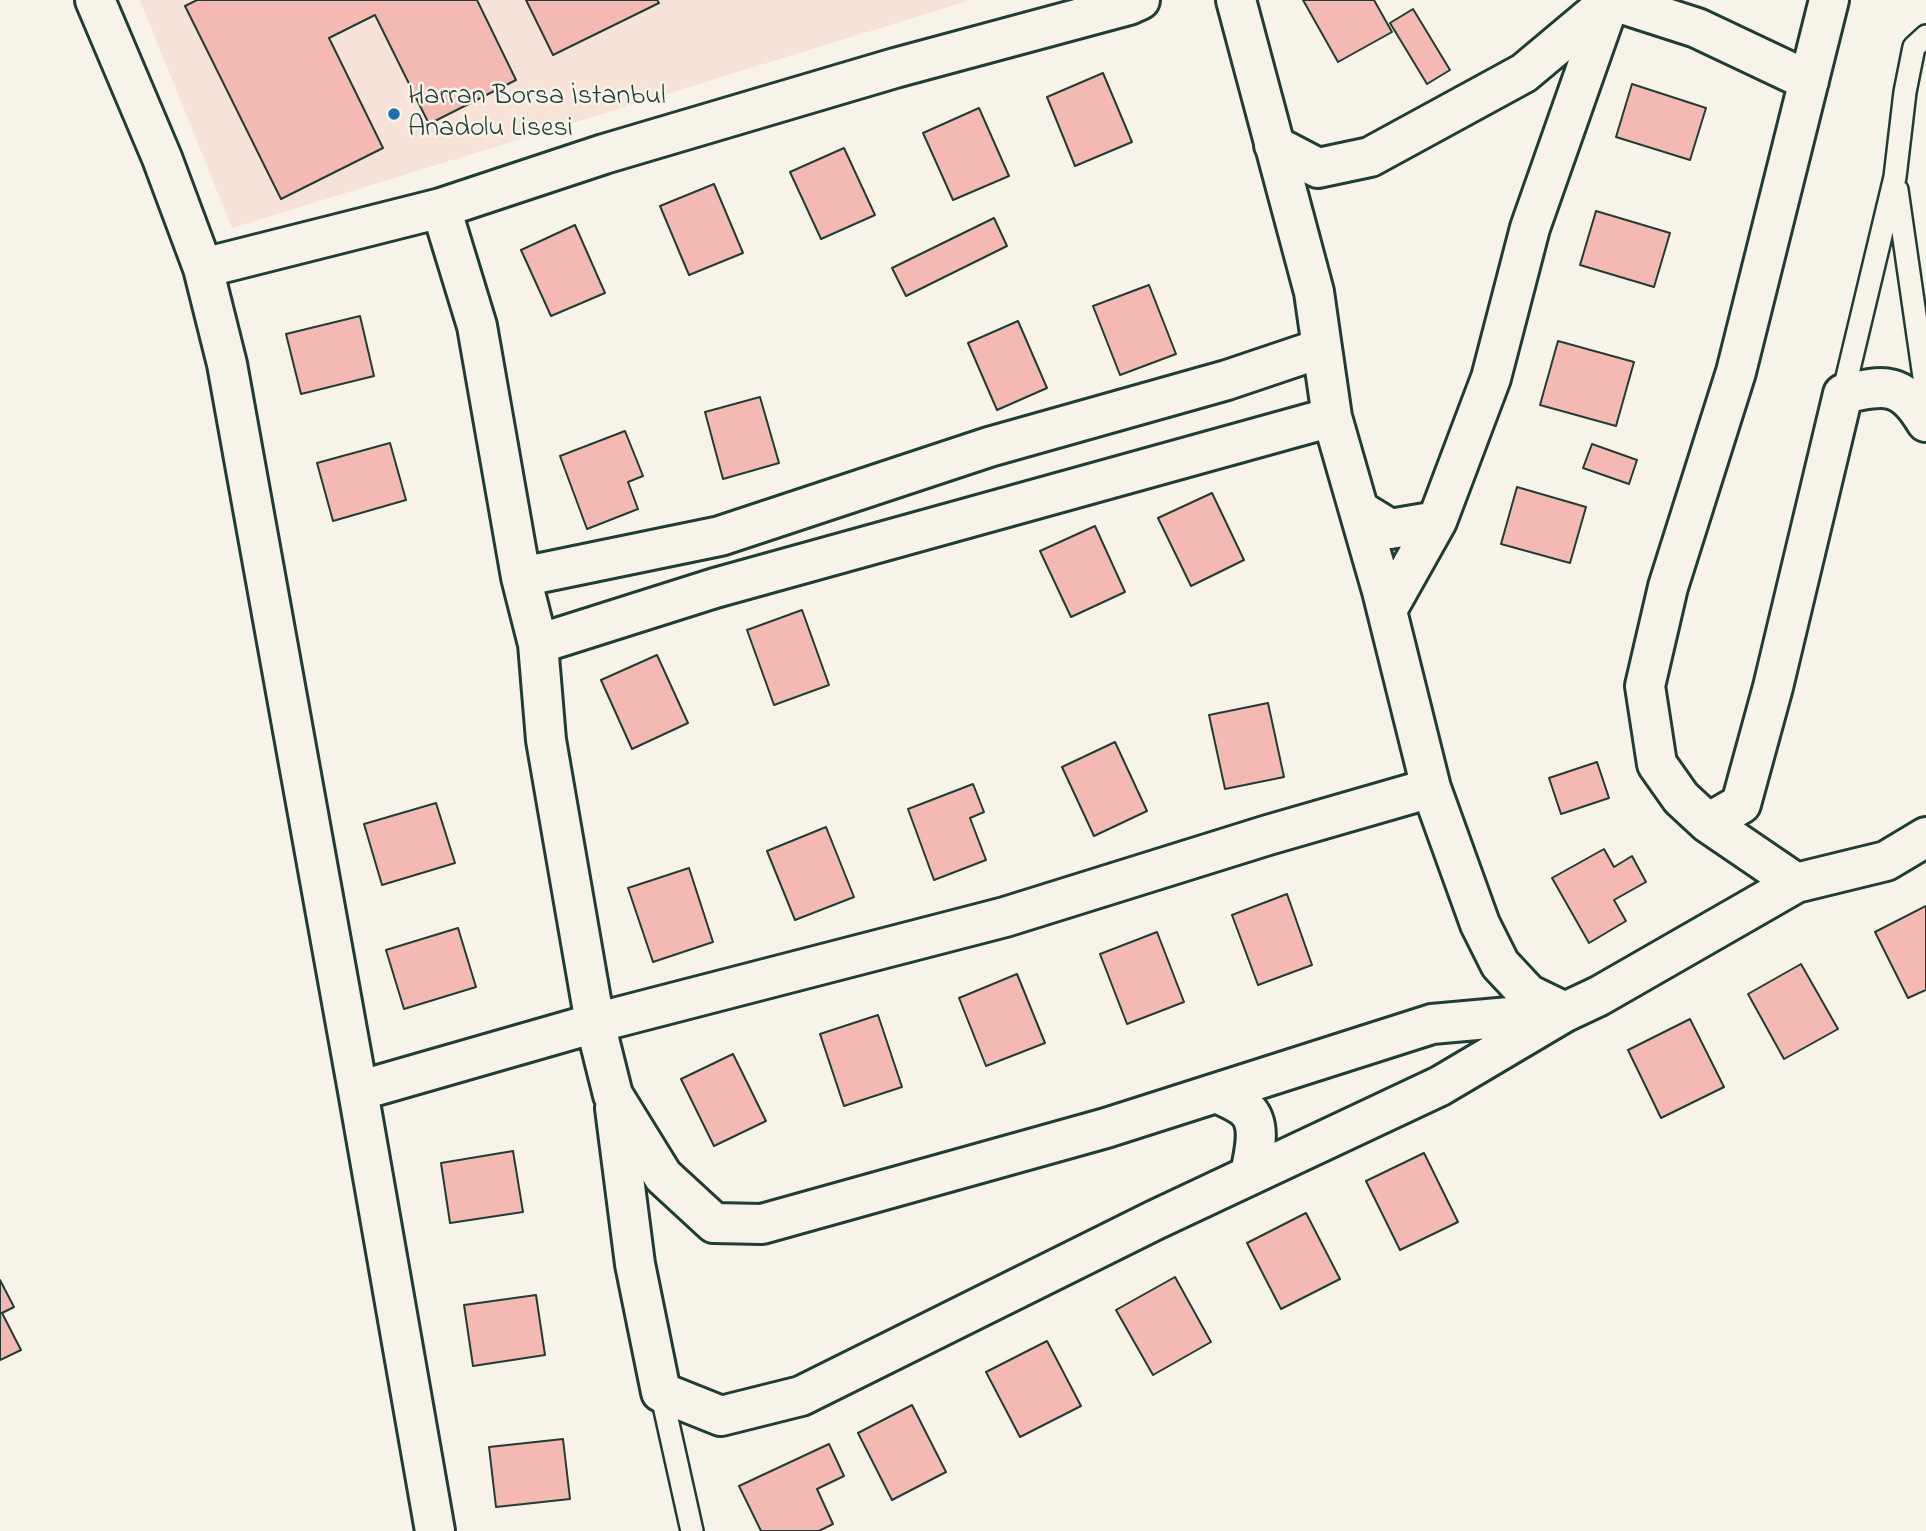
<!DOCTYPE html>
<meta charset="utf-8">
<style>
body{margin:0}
canvas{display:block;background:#f7f3e8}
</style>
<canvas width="1926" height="1531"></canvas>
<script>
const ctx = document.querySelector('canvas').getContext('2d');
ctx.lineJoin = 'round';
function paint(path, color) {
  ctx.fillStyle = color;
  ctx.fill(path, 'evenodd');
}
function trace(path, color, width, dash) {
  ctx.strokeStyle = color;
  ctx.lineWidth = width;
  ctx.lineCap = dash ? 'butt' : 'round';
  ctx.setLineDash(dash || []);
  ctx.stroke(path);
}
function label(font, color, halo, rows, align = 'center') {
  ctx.font = font + ' "Indie Flower",sans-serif';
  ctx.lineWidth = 5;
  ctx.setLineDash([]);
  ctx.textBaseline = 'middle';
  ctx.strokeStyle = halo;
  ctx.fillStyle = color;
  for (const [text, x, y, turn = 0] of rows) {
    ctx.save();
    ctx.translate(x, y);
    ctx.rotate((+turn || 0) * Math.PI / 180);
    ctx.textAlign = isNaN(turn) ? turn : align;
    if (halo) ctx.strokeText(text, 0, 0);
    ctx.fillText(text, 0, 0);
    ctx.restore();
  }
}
const built = new Path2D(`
 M140,0H971L232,228Z`);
const building = new Path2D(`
 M197,0H477L516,80L429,124L375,15L329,38L383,148L281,199L185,6Z
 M526,0H657L659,3L553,55Z
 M1303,0H1374L1392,32L1338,62Z
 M1413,9L1450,70L1427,84L1390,23Z
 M1103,73L1132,142L1075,166L1047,97Z
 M1632,84L1706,108L1690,160L1616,137Z
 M979,108L1009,176L953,200L923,133Z
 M844,148L875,215L821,239L790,172Z
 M714,184L743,253L689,275L660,206Z
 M1596,211L1670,233L1654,287L1580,265Z
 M994,218L1007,246L906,296L892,268Z
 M575,225L605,293L551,316L521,250Z
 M1149,285L1176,354L1120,375L1093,306Z
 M360,316L374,376L301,394L286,334Z
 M1018,321L1047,388L997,410L968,343Z
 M1558,341L1634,362L1616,426L1540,405Z
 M760,397L779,463L723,479L705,412Z
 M625,431L643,476L628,482L638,509L587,529L560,456Z
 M390,443L406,500L333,521L317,463Z
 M1592,444L1637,460L1629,484L1583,468Z
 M1517,487L1586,507L1570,563L1501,544Z
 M1212,493L1244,560L1191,586L1158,518Z
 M1095,526L1125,592L1071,617L1040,551Z
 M802,610L829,685L774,705L747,630Z
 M657,655L688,723L632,749L601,680Z
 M1268,703L1284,777L1225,789L1209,715Z
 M1115,742L1147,811L1094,836L1062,767Z
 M1597,762L1609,798L1561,814L1549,778Z
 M973,784L984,812L970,818L986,860L934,880L908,809Z
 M436,803L455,863L382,885L364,824Z
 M826,827L854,897L795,920L767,851Z
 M1604,849L1614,867L1632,856L1646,882L1614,900L1626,921L1589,943L1552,878Z
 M689,868L713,942L653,962L628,888Z
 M1287,894L1312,965L1258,985L1232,915Z
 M1926,906V990L1908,998L1875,932Z
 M458,928L476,987L404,1009L386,950Z
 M1157,932L1184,1002L1127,1024L1100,954Z
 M1801,964L1838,1029L1784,1059L1748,994Z
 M1017,974L1045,1043L986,1066L959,998Z
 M878,1015L902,1087L844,1106L820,1034Z
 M1690,1019L1724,1087L1661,1118L1628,1050Z
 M733,1054L766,1121L714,1146L681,1079Z
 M513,1151L523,1212L450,1223L441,1163Z
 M1424,1153L1458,1222L1400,1250L1366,1181Z
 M1306,1213L1340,1279L1281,1309L1247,1243Z
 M1175,1277L1211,1342L1153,1375L1116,1310Z
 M0,1280L14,1307L2,1313L21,1350L0,1360Z
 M536,1295L545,1355L473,1366L464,1305Z
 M1047,1341L1081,1406L1020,1437L986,1372Z
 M912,1405L946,1472L892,1500L858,1433Z
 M563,1439L570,1499L496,1507L489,1447Z
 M829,1444L844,1476L817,1489L833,1524L819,1531H761L739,1486Z`);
const lane = new Path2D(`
 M1897,190L1926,391
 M1843,394L1895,177L1905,92L1914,47L1926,36
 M661,1392L692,1531`);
const street = new Path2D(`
 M95,0L162,158L203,268L227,364L358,1091L435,1531
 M1610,0L1697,28L1809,81
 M1829,0L1736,372L1668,587L1645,686L1657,764L1681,798L1708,823L1741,804L1773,687L1843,394C1885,385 1902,381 1926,422
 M1274,145L1318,168L1370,157L1524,73L1610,1
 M441,208L477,326L521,577L538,644L546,740L595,1023L613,1095L663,1176L714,1223L762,1224L1106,1128L1432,1024L1565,1012
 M203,268L441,208L604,154L895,68L1129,5L1140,0
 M1359,510L1390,529L1437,521L1491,378L1530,228L1610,1
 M521,577L720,536L989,447L1227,380L1322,348L1314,292L1236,0
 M1387,610L1437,521
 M538,644L715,588L1332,417
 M1431,788L1480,924L1500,964L1528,994L1565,1012
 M1708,823L1796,883L1886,861L1926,837
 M358,1091L595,1023L1005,917L1268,835L1431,788L1382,591L1332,417L1322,348
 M1217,1093C1227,1098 1239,1102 1247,1110C1263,1126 1253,1156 1250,1175
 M615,1108L635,1264L661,1392L721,1416L801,1396L1155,1220L1440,1086L1565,1012L1599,996L1796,883`);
const markers = [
 [394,114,7,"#1f6fb2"]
];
const poiNames = [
 ["Harran Borsa İstanbul",408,98],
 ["Anadolu Lisesi",408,130]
];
paint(built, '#f6e2d8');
paint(building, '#f5b9b4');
trace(building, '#1f3d34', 2);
trace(lane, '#1f3d34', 26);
trace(street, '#1f3d34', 44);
trace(lane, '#f7f3e8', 21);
trace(street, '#f7f3e8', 38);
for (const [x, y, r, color] of markers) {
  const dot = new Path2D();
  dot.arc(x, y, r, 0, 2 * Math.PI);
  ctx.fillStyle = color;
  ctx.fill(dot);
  trace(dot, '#f7f3e8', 2.5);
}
label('28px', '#1f3d34', '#f7f3e8', poiNames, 'left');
</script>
